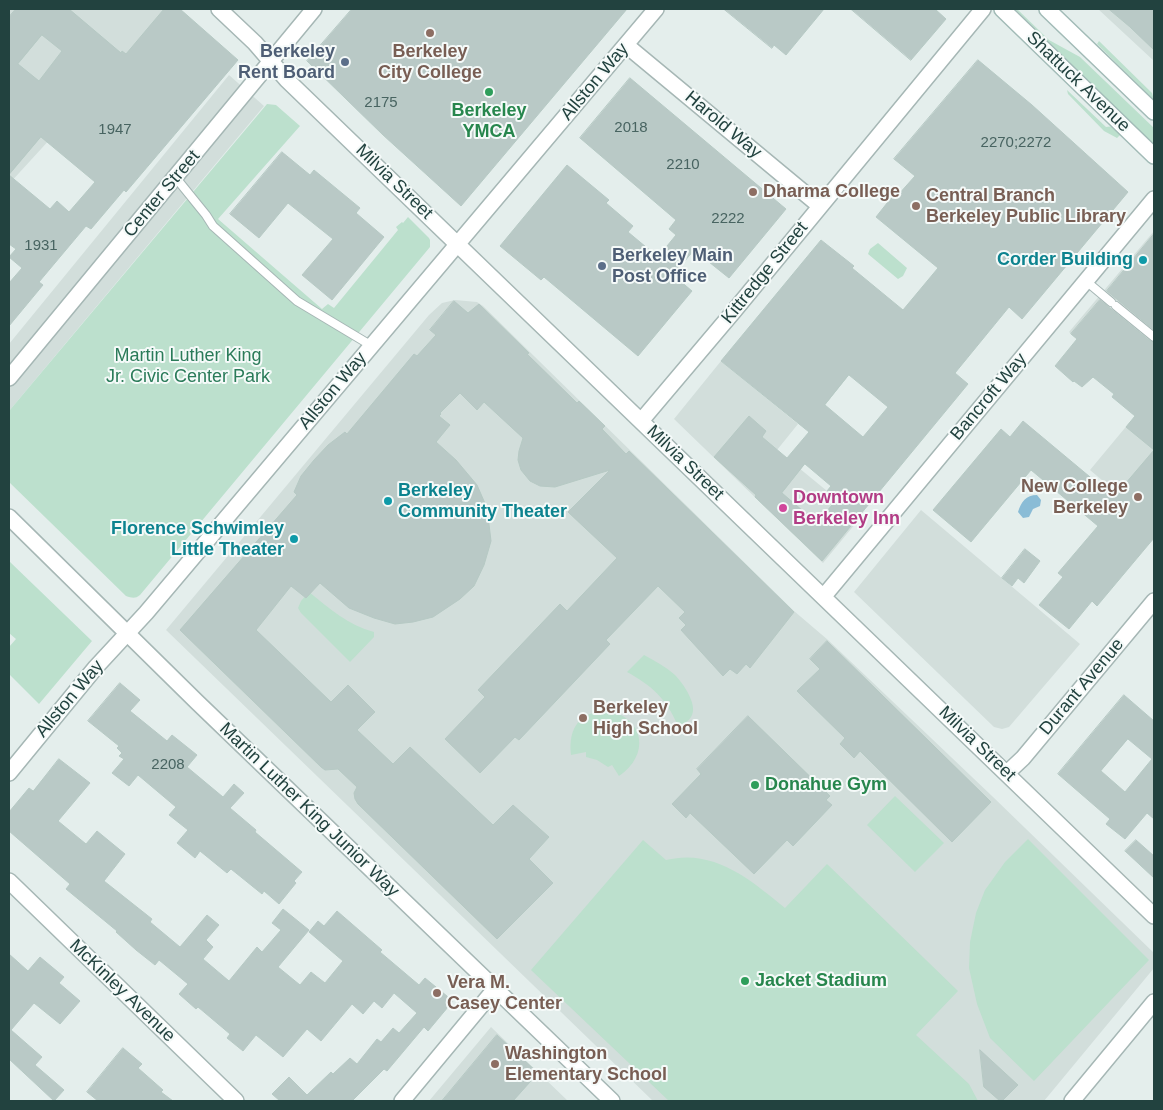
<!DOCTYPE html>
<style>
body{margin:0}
#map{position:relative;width:1163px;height:1110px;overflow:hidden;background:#e4eeec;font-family:Helvetica,sans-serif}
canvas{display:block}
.frame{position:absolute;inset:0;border:10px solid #22423f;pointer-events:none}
</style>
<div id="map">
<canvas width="1163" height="1110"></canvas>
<div class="frame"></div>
</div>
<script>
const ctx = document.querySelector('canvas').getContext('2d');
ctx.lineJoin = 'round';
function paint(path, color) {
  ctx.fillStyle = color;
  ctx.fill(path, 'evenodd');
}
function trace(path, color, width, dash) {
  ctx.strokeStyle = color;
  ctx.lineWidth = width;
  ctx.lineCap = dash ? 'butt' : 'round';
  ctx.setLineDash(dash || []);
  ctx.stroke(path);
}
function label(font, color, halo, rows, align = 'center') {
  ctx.font = font + ' Helvetica,sans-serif';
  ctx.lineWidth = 4;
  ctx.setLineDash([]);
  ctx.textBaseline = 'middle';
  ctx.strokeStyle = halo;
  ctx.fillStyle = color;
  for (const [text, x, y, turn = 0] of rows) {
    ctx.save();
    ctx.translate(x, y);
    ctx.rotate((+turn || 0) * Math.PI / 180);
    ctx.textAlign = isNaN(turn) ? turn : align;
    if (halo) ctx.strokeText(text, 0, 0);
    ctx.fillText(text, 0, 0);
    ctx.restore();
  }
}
const built = new Path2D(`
 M9,9H165L127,55L9,184Z
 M1098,9H1154V61Z
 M229,75L264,106L9,411V344Z
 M1154,231V524L1090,470L1149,399L1069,332Z
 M455,300L477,302L483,306L794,611L828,640L992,796L1154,953V968L1044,1101H653L166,630L429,315L442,303Z
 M721,361L798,424L777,450L860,518L823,563L674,419Z
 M921,510L1080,644L1009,727L1002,729L994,727L854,592Z
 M491,1027L568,1101H429Z`);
const green = new Path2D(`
 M1015,9H1017L1049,40L1080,57L1154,128V145Z
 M1099,41L1152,93L1154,100L1097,44Z
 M1067,90L1106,127L1115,126L1120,135L1117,138L1104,131L1068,94Z
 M267,104L276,105L300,126L218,219L322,309L328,304L334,308L398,230L396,227L402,222L403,223L408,217L429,238L430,240V247L140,595C135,599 132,598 126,596L9,482V411Z
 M878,243L907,268L903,276L898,279L868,254L870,249Z
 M9,561L92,641L39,704L9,674V647L16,639L9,633Z
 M309,592C330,609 348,625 374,632V637L350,662L301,613L298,608L301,601Z
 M644,655C655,661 666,667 675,675C683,683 699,706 691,717C688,722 683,724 678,726C666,698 652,686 627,672Z
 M608,710C645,719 650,755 619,776L612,765L608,767L597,760L586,757V752L571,755C568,727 580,712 608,710Z
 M895,796L944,843L915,872L867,825Z
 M1028,839L1149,960L1034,1081L990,1038L977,1004L969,968L970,942L976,913L985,890L1005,862Z
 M643,840L666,860C714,848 751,880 785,908L827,864L958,991L916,1035L969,1084L978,1101H669L531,970Z`);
const water = new Path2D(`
 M1037,495L1041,500L1040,506L1033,509L1029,517L1023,518L1018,512C1021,502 1026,495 1037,495Z`);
const building = new Path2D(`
 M16,9H69L121,53L122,51L126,54L164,9H180L238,60L126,192L124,190L91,229L86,226L39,282L43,285L9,326V283L22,268L9,257L16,249L9,244V17ZM42,35L62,51L39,81L18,64ZM41,137L95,182L69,212L57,201L50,209L9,175Z
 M352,9H627L461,206L383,135L307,61Z
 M724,9H824L786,55L774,45L772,48Z
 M851,9H935L946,19L911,60Z
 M1109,9H1154V50L1130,27Z
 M978,60L1032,105L1128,192L1022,319L1009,307L955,373L968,384L822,561L755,497L756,495L714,457L749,416L766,431L762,437L787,458L809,432L721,361L821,240L854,266L852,268L903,310L938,268L876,217L895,193L898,195L915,176L894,159ZM849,375L888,407L863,437L825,405ZM805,464L831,486L827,491L837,499L817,523L782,493Z
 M630,78L786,209L729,278L694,250L673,275L692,291L638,356L544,277L541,280L500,246L567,165L609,200L606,203L633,226L628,232L658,257L676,235L669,229L676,220L580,138Z
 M282,152L310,175L314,170L360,208L356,213L384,237L332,300L302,275L333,239L288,203L259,238L230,214Z
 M1154,234V330L1107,291Z
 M1100,300L1150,341L1154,342V538L1097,606L1092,601L1069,629L1039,605L1063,577L1058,573L1098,526L1031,470L971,542L933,510L1001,429L1010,437L1023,421L1114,497L1154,450L1126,427L1135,416L1112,397L1114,394L1093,377L1082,387L1074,381L1073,382L1055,366L1077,339L1071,334Z
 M454,301L468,313L479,304L529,353L527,354L577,403L579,401L605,426L602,429L626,454L629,451L794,612L750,668L746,664L737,674L730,669L723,676L681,630L686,625L679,618L685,612L658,586L606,640L610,644L519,740L515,737L480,773L445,739L485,697L478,690L560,604L567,611L617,558L568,512L610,470L555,487L540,486L530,481L521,470L518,460L519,451L523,438L484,402L477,410L460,393L440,413L441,414L439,416L450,425L436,442L456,460L477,485L487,508L491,541L484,565L474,586L460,599L433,617L413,622L395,624L374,618L349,608L320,583L306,598L291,586L256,630L331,702L348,685L375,712L357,730L393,764L410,747L493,825L513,805L549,837L529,859L553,883L497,939L358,804L355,799L354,793L357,787L338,769L325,770L321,767L180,630L297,495L294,492L301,476L314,460L328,445L345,432L347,434L414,354L417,356L436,335L430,330Z
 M1025,549L1040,561L1024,583L1018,578L1012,586L1002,578Z
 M827,641L991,802L952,842L860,751L854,758L840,744L845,738L797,691L820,669L810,659Z
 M120,683L140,700L130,711L167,741L172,735L197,755L187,767L223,797L234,784L244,793L230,808L256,830L255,832L302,872L294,881L296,883L279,904L264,891L262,894L231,869L227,873L200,851L195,858L177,843L188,830L169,815L176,807L138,775L129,786L112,773L124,759L119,756L122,753L117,748L119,746L88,721Z
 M1124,695L1154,721V819L1147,813L1125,839L1106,824L1110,819L1058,774ZM1128,739L1152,759L1125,792L1101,771Z
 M748,716L830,796L826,800L832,805L793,846L787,840L754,874L690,813L686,818L672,804L701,774L697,769Z
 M59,759L90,783L58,821L86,844L97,831L125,854L104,881L152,919L150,922L180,947L207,915L219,925L206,940L213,947L203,959L229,981L257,947L262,952L281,930L272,923L283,909L309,930L278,967L300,985L311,972L325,983L343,961L309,932L318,921L324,926L337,911L382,950L380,952L419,985L425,978L453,1001L428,1031L424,1027L387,1071L384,1069L352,1101H280L272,1094L289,1077L307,1095L331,1072L333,1074L350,1058L357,1064L377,1039L381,1042L393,1028L399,1033L417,1013L394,993L382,1008L374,1001L363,1014L352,1004L321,1041L307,1029L283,1057L256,1035L243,1051L227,1038L230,1034L198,1007L196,1009L179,994L188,984L159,960L155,965L136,950L116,932L117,931L66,889L70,884L9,831V812L29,788L33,791Z
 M1136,840L1154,856V878L1125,851Z
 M9,954L28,971L40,957L64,977L59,983L80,1001L60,1024L34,1003L11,1030L42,1057L35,1065L64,1090L54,1101L9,1059Z
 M497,1035L538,1073L513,1101H442Z
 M123,1048L142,1064L138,1068L163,1090L161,1092L173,1101H98L87,1092Z
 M980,1050L1018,1085L1002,1101H1000L984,1087Z`);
const service = new Path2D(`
 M176,178L206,215L213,226L297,301L372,346
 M1086,281L1111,302
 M1116,306L1154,337`);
const minor = new Path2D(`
 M219,9L255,43L287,80L1154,916
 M626,45L820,206
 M9,378L314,9
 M641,421L734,311L983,9
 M824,596L1154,199
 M9,773L96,667L146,613L656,9
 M1007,773L1023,758L1154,601
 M9,881L236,1101
 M402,1101L495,989
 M1072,1101L1154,1002`);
const tertiary = new Path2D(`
 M9,517L197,702L612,1101`);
const secondary = new Path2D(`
 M1002,9L1154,156
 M1047,9L1154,112`);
const markers = [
 [430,33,5,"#8d6e63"],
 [345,62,5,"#5c6f8a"],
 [489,92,5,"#2e9e5b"],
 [753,192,5,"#8d6e63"],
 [916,206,5,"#8d6e63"],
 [1143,260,5,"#0f9aa8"],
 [602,266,5,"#5c6f8a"],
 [1138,497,5,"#8d6e63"],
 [388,501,5,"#0f9aa8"],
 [783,508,5,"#d1479c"],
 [294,539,5,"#0f9aa8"],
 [583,718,5,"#8d6e63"],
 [755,785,5,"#2e9e5b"],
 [745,981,5,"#2e9e5b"],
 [437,993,5,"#8d6e63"],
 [495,1064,5,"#8d6e63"]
];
const numberNames = [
 ["2175",381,103],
 ["2018",631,128],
 ["1947",115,130],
 ["2270;2272",1016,143],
 ["2210",683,165],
 ["2222",728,219],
 ["1931",41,246],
 ["2208",168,765]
];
const serviceNames = [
 ["Berkeley",335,52],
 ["Rent Board",335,73],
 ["Berkeley Main",612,256,"left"],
 ["Post Office",612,277,"left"]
];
const educationNames = [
 ["Berkeley",430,52,"center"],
 ["City College",430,73,"center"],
 ["Dharma College",763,192],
 ["Central Branch",926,196],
 ["Berkeley Public Library",926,217],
 ["New College",1128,487,"right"],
 ["Berkeley",1128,508,"right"],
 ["Berkeley",593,708],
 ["High School",593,729],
 ["Vera M.",447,983],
 ["Casey Center",447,1004],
 ["Washington",505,1054],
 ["Elementary School",505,1075]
];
const streetNames = [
 ["Allston Way",595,82,-50],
 ["Shattuck Avenue",1078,82,44],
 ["Harold Way",723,125,40],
 ["Milvia Street",394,182,44],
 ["Center Street",162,194,-50],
 ["Kittredge Street",765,273,-51],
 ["Allston Way",333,391,-50],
 ["Bancroft Way",989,397,-50],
 ["Milvia Street",685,463,44],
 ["Durant Avenue",1082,687,-50],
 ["Allston Way",70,699,-50],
 ["Milvia Street",977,744,44],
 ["Martin Luther King Junior Way",309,810,44],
 ["McKinley Avenue",122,991,44]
];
const leisureNames = [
 ["Berkeley",489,111,"center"],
 ["YMCA",489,132,"center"],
 ["Donahue Gym",765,785],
 ["Jacket Stadium",755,981]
];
const cultureNames = [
 ["Corder Building",1133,260],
 ["Berkeley",398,491,"left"],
 ["Community Theater",398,512,"left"],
 ["Florence Schwimley",284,529],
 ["Little Theater",284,550]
];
const parkNames = [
 ["Martin Luther King",188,356],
 ["Jr. Civic Center Park",188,377]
];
const hotelNames = [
 ["Downtown",793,498],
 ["Berkeley Inn",793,519]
];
paint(built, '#d2dedb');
paint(green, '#bce0cd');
paint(water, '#8abcd6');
paint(building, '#b9c9c6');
trace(building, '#b6c9c4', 1);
trace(service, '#a6b7b5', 10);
trace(minor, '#a6b7b5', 18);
trace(tertiary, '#a6b7b5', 18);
trace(secondary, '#a2bbb7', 18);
trace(service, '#fff', 8);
trace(minor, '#fff', 15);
trace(tertiary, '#fff', 15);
trace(secondary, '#fff', 15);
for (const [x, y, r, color] of markers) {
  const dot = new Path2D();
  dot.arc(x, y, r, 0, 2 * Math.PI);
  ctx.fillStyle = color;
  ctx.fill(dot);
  trace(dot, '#f5faf9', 2);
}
label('15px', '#486461', null, numberNames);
label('bold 18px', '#4e5e75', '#f5faf9', serviceNames, 'right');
label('bold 18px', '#785e54', '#f5faf9', educationNames, 'left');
label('18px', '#22423f', '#f5faf9', streetNames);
label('bold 18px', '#27864d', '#f5faf9', leisureNames, 'left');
label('bold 18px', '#0d838f', '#f5faf9', cultureNames, 'right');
label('18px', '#2a7b59', '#f5faf9', parkNames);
label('bold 18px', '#b23c85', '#f5faf9', hotelNames, 'left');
</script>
